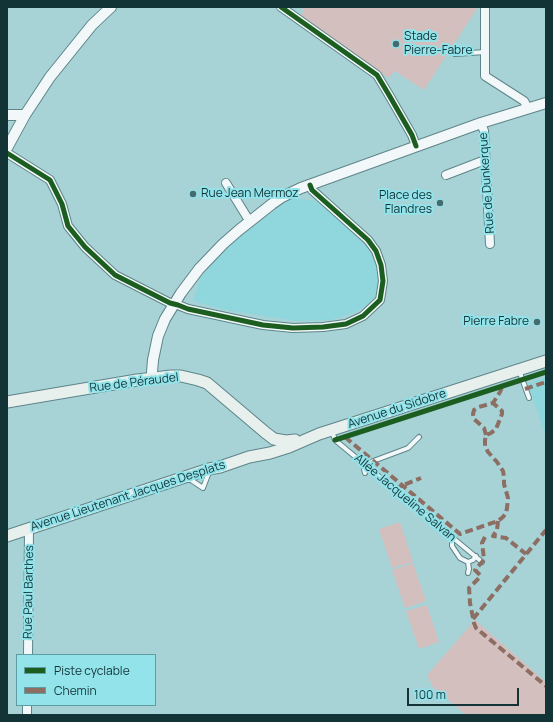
<!DOCTYPE html>
<html>
<head>
<meta charset="utf-8">
<style>
  body { margin:0 }
  #map { position:relative; width:553px; height:722px; overflow:hidden; background:#a7d2d6; font-family:Manrope,sans-serif }
  canvas { display:block }
  .frame { position:absolute; inset:0; border:8px solid #123437; pointer-events:none }
  .legend { position:absolute; left:16px; top:654px; width:140px; height:52px; box-sizing:border-box; background:#93e3ea; border:1px solid #5f9da2; margin:0; padding:5px 7px; list-style:none; font-size:12px; color:#123437 }
  .legend li { display:flex; align-items:center; gap:8px; height:20px }
  .legend b { width:20px; border:1px solid #5f9da2 }
  .scale { position:absolute; left:407px; top:688px; width:112px; height:18px; box-sizing:border-box; border:2px solid #123437; border-top:0; padding-left:5px; font-size:12px; line-height:14px; white-space:nowrap; color:#123437; -webkit-text-stroke:3px #93e3ea; paint-order:stroke }
</style>
</head>
<body>
<div id="map">
<canvas width="553" height="722"></canvas>
<div class="frame"></div>
<ul class="legend">
<li><b style="height:5px;background:#1b5e20"></b>Piste cyclable</li>
<li><b style="height:5px;background:#8d6e63"></b>Chemin</li>
</ul>
<div class="scale">100 m</div>
</div>
<script>
const g = document.querySelector('canvas').getContext('2d');
g.lineJoin = 'round';
function fill(path, color) {
  g.fillStyle = color;
  g.fill(path, 'evenodd');
}
function poly(rows) {
  const path = new Path2D();
  for (const r of rows) {
    path.moveTo(r[0], r[1]);
    for (let i = 2; i < r.length; i += 2) path.lineTo(r[i], r[i + 1]);
  }
  return path;
}
function strokePath(path, color, width, dash) {
  g.strokeStyle = color;
  g.lineWidth = width;
  g.lineCap = dash ? 'butt' : 'round';
  g.setLineDash(dash || []);
  g.stroke(path);
}
function drawText(font, color, halo, rows, align = 'center') {
  g.font = font + ' Manrope,sans-serif';
  g.lineWidth = 4;
  g.setLineDash([]);
  g.textBaseline = 'middle';
  g.strokeStyle = halo;
  g.fillStyle = color;
  for (const [text, x, y, turn = 0] of rows) {
    g.save();
    g.translate(x, y);
    g.rotate((+turn || 0) * Math.PI / 180);
    g.textAlign = isNaN(turn) ? turn : align;
    if (halo) g.strokeText(text, 0, 0);
    g.fillText(text, 0, 0);
    g.restore();
  }
}
const built = poly([
  [291,198,316,201,371,249,379,275,377,291,371,303,356,312,331,320,296,321,226,310,193,301,200,278,229,245],
  [546,377,546,437,528,383]
]);
const green = poly([
  [299,7,478,7,424,90,395,71,389,78,300,17,304,10],
  [400,522,413,562,392,568,379,529],
  [413,563,426,601,405,608,392,570],
  [427,605,439,642,419,649,406,611],
  [475,620,546,682,546,715,466,715,433,687,427,675]
]);
const service = poly([
  [455,54,485,52],
  [519,370,529,398],
  [332,431,335,440,482,562],
  [365,473,364,469,368,463,408,448,419,437],
  [188,480,191,480,203,488,209,472],
  [452,537,452,546,460,558,468,562,473,560,476,556],
  [468,573,469,569,468,562]
]);
const minor = poly([
  [281,7,377,75,389,95,412,135,416,146],
  [485,7,485,76,524,101,528,108],
  [481,123,484,131,490,244],
  [7,153,50,180,62,204,68,226,85,247,115,275,170,303,178,305,188,309,263,325,293,328,323,327,346,324,363,316,380,300,383,281,381,265,376,251,368,240,312,190,310,185],
  [446,175,485,160],
  [226,183,250,222],
  [28,655,29,529],
  [27,715,27,705]
]);
const tertiary = poly([
  [7,115,25,115],
  [7,148,25,115,50,77,92,25,111,7],
  [153,378,152,372,153,360,158,336,165,319,181,293,199,269,223,244,239,230,272,204,282,197,301,188,481,123,546,103]
]);
const secondary = poly([
  [7,402,137,380,171,376,181,376,198,380,207,383,266,433,274,439,286,441,295,440],
  [7,536,209,469,220,467,249,457,270,453,289,447,319,434,546,361]
]);
const quiet = poly([
  [525,389,546,382],
  [486,435,484,428,474,419,473,414,474,410,479,407,493,403,500,392,502,387],
  [345,437,460,534,498,521,503,517,506,513,507,508,508,498,504,484,504,477,503,471,497,462,488,452,485,446,485,440,486,435,491,433,496,429,502,414,502,411,493,403],
  [394,489,421,478],
  [498,521,497,530,493,536,506,538,526,554],
  [485,537,482,543,484,559,482,562,475,570,480,575,480,577,469,588,470,603,474,623,476,628,546,686],
  [473,619,546,530]
]);
const cycleway = poly([
  [281,7,377,75,389,95,412,135,416,146],
  [7,153,50,180,62,204,68,226,85,247,115,275,170,303,178,305,188,309,263,325,293,328,323,327,346,324,363,316,380,300,383,281,381,265,376,251,368,240,312,190,310,185],
  [335,440,546,372]
]);
const markers = [
  [396,44,4,"#466b6f"],
  [193,194,4,"#466b6f"],
  [440,203,4,"#466b6f"],
  [537,322,4,"#466b6f"]
];
const poiNames = [
  ["Stade",404,37],
  ["Pierre-Fabre",404,51],
  ["Rue Jean Mermoz",201,194],
  ["Place des",432,196,"right"],
  ["Flandres",432,210,"right"],
  ["Pierre Fabre",529,322,"right"]
];
const streetNames = [
  ["Rue de Dunkerque",487,183,-94],
  ["Rue de Péraudel",134,383,-7],
  ["Avenue du Sidobre",397,409,-18],
  ["Avenue Lieutenant Jacques Desplats",128,496,-18],
  ["Allée Jacqueline Salvan",405,498,40],
  ["Rue Paul Barthes",29,592,-89]
];
fill(built, '#90d6dd');
fill(green, '#d4bfbf');
strokePath(service, '#5e8588', 6);
strokePath(minor, '#5e8588', 10);
strokePath(tertiary, '#5e8588', 12);
strokePath(secondary, '#5e8588', 13);
strokePath(service, '#f2f8f9', 4);
strokePath(minor, '#f2f8f9', 8);
strokePath(tertiary, '#f2f8f9', 10);
strokePath(secondary, '#e8f0ee', 11);
strokePath(quiet, '#8d6e63', 4, [8, 4]);
strokePath(cycleway, '#1b5e20', 5);
for (const [x, y, r, color] of markers) {
  const dot = new Path2D();
  dot.arc(x, y, r, 0, 2 * Math.PI);
  g.fillStyle = color;
  g.fill(dot);
  strokePath(dot, '#93e3ea', 1.5);
}
drawText('12px', '#123437', '#93e3ea', poiNames, 'left');
drawText('12px', '#123437', '#93e3ea', streetNames);
</script>
</body>
</html>
